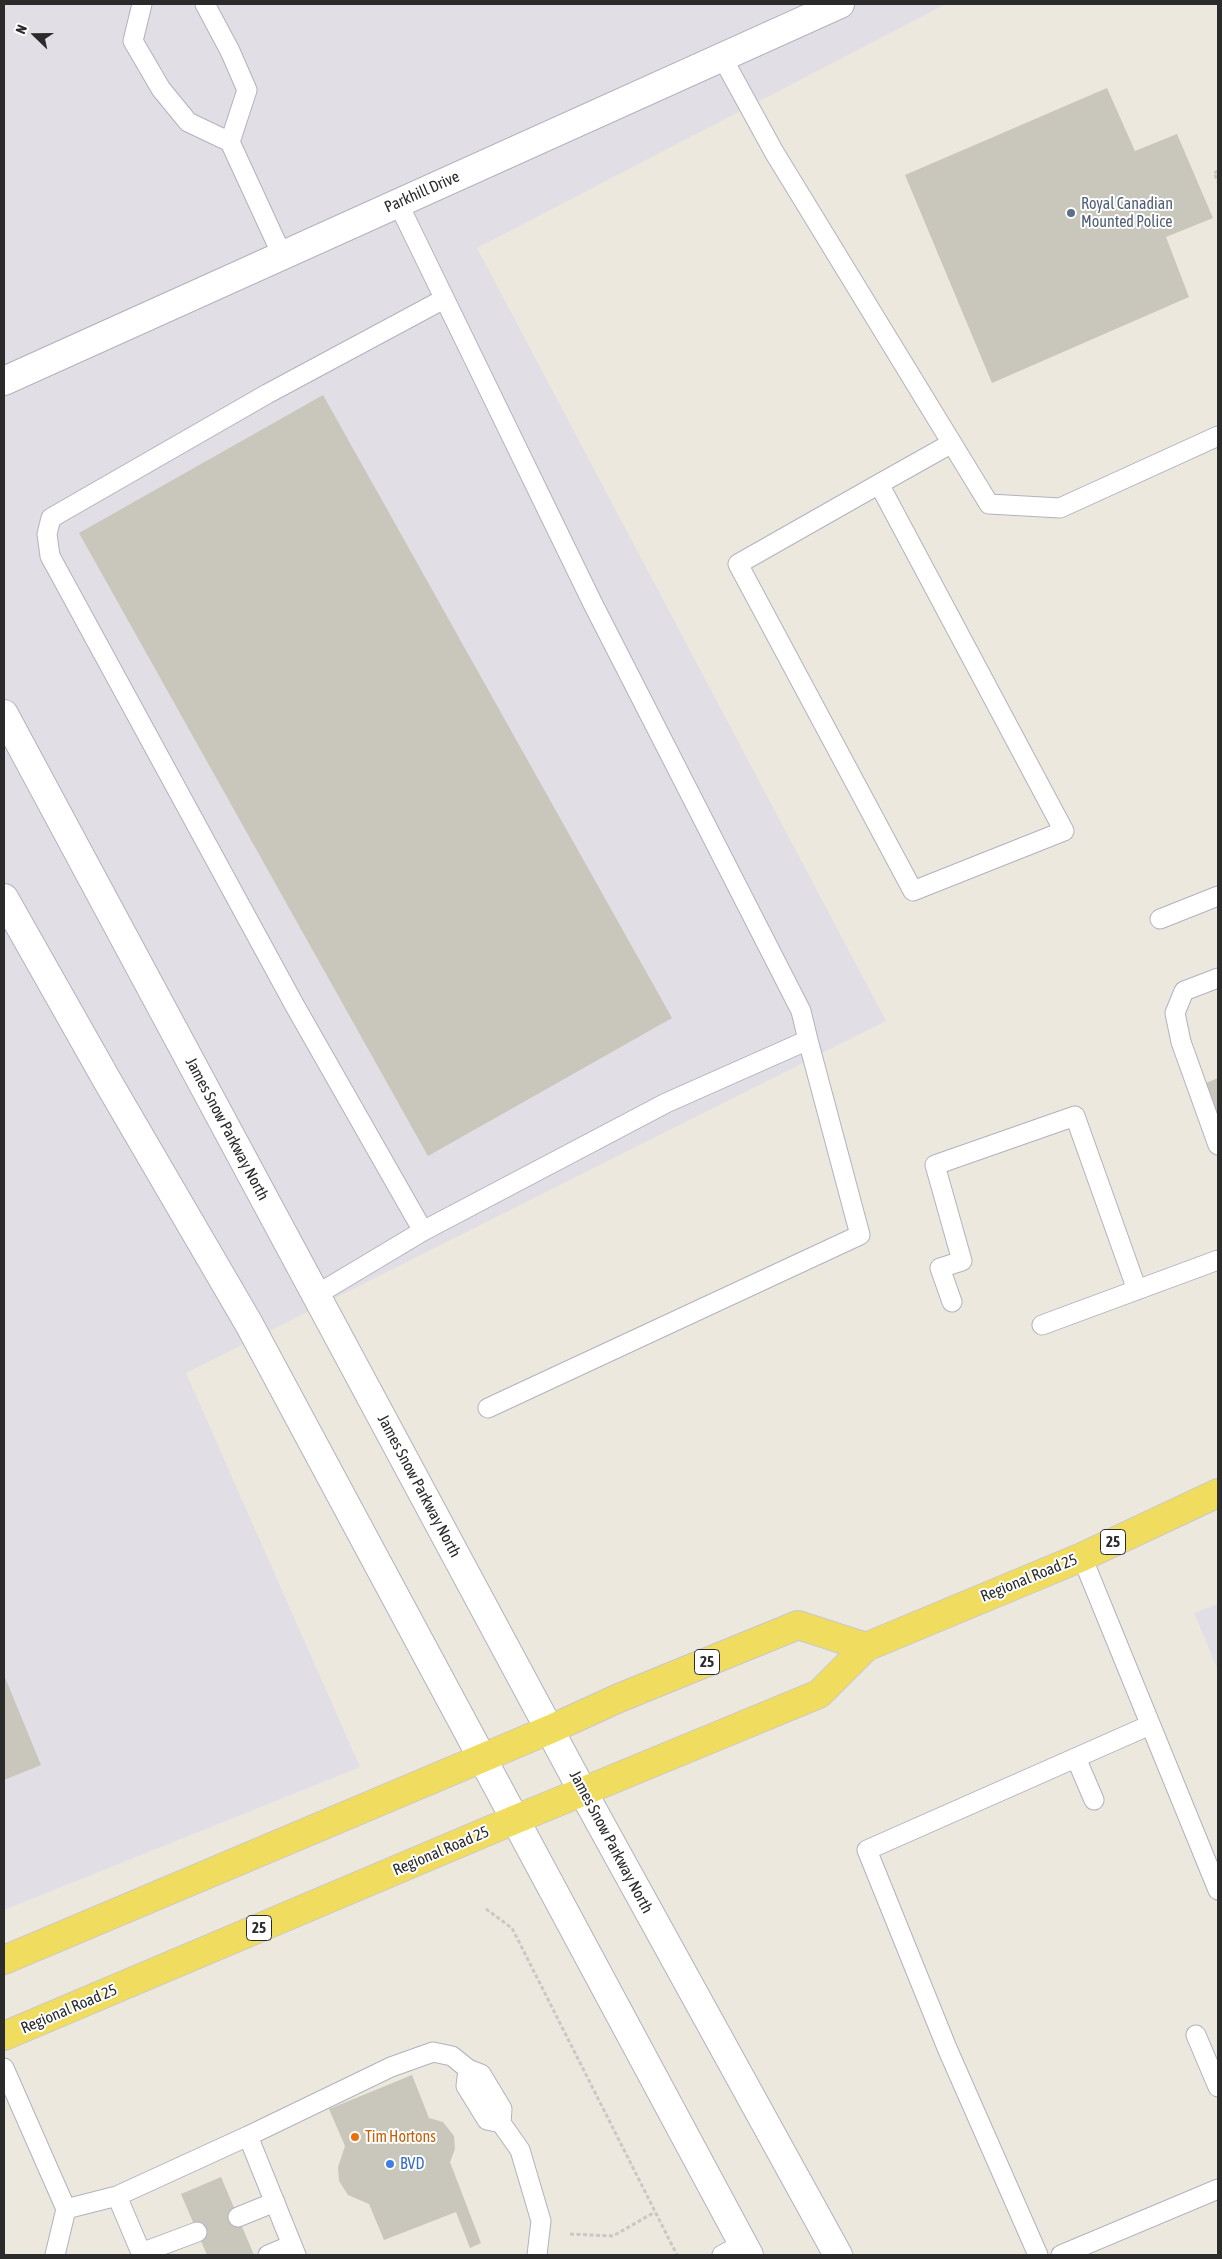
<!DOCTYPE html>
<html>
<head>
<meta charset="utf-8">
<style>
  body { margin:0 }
  #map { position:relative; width:1222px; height:2259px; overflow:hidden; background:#ede8dd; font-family:"Asap Condensed",sans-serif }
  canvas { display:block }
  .frame { position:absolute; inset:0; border:5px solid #2b2b2b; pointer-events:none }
  .north { position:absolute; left:10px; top:10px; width:50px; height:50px; -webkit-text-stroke:4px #fff; paint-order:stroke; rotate:292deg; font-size:14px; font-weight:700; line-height:20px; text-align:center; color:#2b2b2b }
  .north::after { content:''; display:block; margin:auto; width:18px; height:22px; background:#2b2b2b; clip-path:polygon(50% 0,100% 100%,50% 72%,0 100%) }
</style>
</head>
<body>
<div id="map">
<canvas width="1222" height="2259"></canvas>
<div class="frame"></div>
<div class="north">N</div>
</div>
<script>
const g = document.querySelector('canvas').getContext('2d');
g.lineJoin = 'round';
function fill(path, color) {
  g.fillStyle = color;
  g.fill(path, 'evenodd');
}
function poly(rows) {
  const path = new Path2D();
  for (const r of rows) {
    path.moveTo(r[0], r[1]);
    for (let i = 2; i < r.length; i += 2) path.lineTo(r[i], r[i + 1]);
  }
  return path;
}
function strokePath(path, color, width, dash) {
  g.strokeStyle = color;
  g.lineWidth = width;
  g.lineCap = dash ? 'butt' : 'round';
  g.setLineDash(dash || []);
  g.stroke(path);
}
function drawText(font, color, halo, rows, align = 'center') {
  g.font = font + ' "Asap Condensed",sans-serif';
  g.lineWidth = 4;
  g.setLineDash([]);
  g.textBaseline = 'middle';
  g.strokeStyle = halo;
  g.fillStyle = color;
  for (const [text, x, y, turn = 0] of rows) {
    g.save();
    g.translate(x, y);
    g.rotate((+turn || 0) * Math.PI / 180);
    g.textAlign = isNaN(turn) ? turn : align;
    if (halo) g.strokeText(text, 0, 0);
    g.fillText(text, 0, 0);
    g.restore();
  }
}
const industrial = poly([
  [4,4,946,4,477,248,886,1021,186,1373,360,1767,4,1910],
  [1218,1604,1218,1670,1194,1613]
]);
const building = poly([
  [1107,88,1135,151,1177,134,1213,218,1166,237,1189,297,992,383,905,175],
  [323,395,672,1018,428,1156,79,533],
  [1218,1078,1218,1115,1206,1083],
  [4,1675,41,1765,4,1780],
  [412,2075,429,2118,443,2122,454,2136,455,2149,450,2162,481,2243,470,2248,456,2212,384,2240,369,2204,348,2195,339,2181,338,2167,345,2146,329,2109],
  [221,2177,238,2217,254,2255,207,2255,181,2194]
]);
const path = poly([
  [1218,171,1214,173,1218,182],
  [486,1909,512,1928,677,2255],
  [570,2234,613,2236,655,2212]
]);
const service = poly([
  [142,4,133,41,161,89,188,122,230,142,282,255],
  [205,4,230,51,247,90,230,142],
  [722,57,774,152,989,504,1060,508,1218,436],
  [879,484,1064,831,913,891,738,564,879,484,952,443],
  [1160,919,1218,896],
  [1218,978,1184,991,1175,1013,1181,1042,1218,1145],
  [423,1231,295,1006,50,556,47,534,51,518,267,394,444,299],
  [316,1295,423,1231,666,1103,808,1040,801,1011,593,604,398,203],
  [952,1302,940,1268,962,1261,935,1165,1075,1116,1137,1290],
  [1042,1325,1218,1260],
  [488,1408,860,1235,808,1040],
  [1082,1557,1218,1890],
  [1076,1758,1094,1800],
  [1196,2035,1218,2087],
  [4,2068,66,2209,117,2196,142,2255],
  [468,2069,466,2086,487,2120,501,2123,520,2150,541,2221,537,2255],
  [248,2136,391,2067,433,2052,452,2056,468,2069,481,2074,502,2109,501,2123],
  [117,2196,248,2136,296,2255],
  [238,2217,275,2202],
  [141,2253,197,2232],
  [55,2255,66,2209],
  [268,2255,292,2245],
  [722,2255,743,2244],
  [1038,2255,947,2048,867,1850,1150,1725],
  [1061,2255,1218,2189]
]);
const tertiary = poly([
  [4,381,840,4]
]);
const secondary = poly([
  [4,714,583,1792,838,2255],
  [4,898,108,1082,249,1324,749,2255]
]);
const primary = poly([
  [4,1960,551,1729,619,1698,798,1625,866,1647],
  [4,2036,514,1820,819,1694,866,1647,1082,1557,1218,1493]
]);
const markers = [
  [1071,213,5,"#5c6f8a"],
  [355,2137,5,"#e8710a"],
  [390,2164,5,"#3f7fe0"]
];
const shields = [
  [1113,1542,25],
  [707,1662,25],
  [259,1928,25]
];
const shieldNames = [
  ["25",1113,1542],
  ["25",707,1662],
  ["25",259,1928]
];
const streetNames = [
  ["Parkhill Drive",422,192,-24],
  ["James Snow Parkway North",227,1129,62],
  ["James Snow Parkway North",419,1486,62],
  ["Regional Road 25",1029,1578,-22],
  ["James Snow Parkway North",611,1842,62],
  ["Regional Road 25",441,1851,-23],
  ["Regional Road 25",69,2009,-23]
];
const serviceNames = [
  ["Royal Canadian",1081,204],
  ["Mounted Police",1081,222]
];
const foodNames = [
  ["Tim Hortons",365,2137]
];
const shopNames = [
  ["BVD",400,2164]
];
fill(industrial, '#e1dee6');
fill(building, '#c9c6bc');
strokePath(service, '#b1b2bf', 21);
strokePath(tertiary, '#b1b2bf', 30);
strokePath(secondary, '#b1b2bf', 30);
strokePath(primary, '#c8c8c8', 30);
strokePath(path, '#c8c8c8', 3, [4, 2.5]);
strokePath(service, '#fff', 19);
strokePath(tertiary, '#fff', 28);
strokePath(secondary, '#fff', 28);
strokePath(primary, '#f0dd5f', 28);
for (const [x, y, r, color] of markers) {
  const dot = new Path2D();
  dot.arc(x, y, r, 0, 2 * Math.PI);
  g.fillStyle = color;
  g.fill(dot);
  strokePath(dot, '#fff', 2);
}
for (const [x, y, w] of shields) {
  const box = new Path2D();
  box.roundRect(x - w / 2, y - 12.5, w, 25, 4);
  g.fillStyle = '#fff';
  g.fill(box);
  strokePath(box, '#2b2b2b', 1);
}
drawText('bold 15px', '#2b2b2b', null, shieldNames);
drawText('16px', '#2b2b2b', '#fff', streetNames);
drawText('16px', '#4e5e75', '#fff', serviceNames, 'left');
drawText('16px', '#c56008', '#fff', foodNames, 'left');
drawText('16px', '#366cbe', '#fff', shopNames, 'left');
</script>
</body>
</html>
